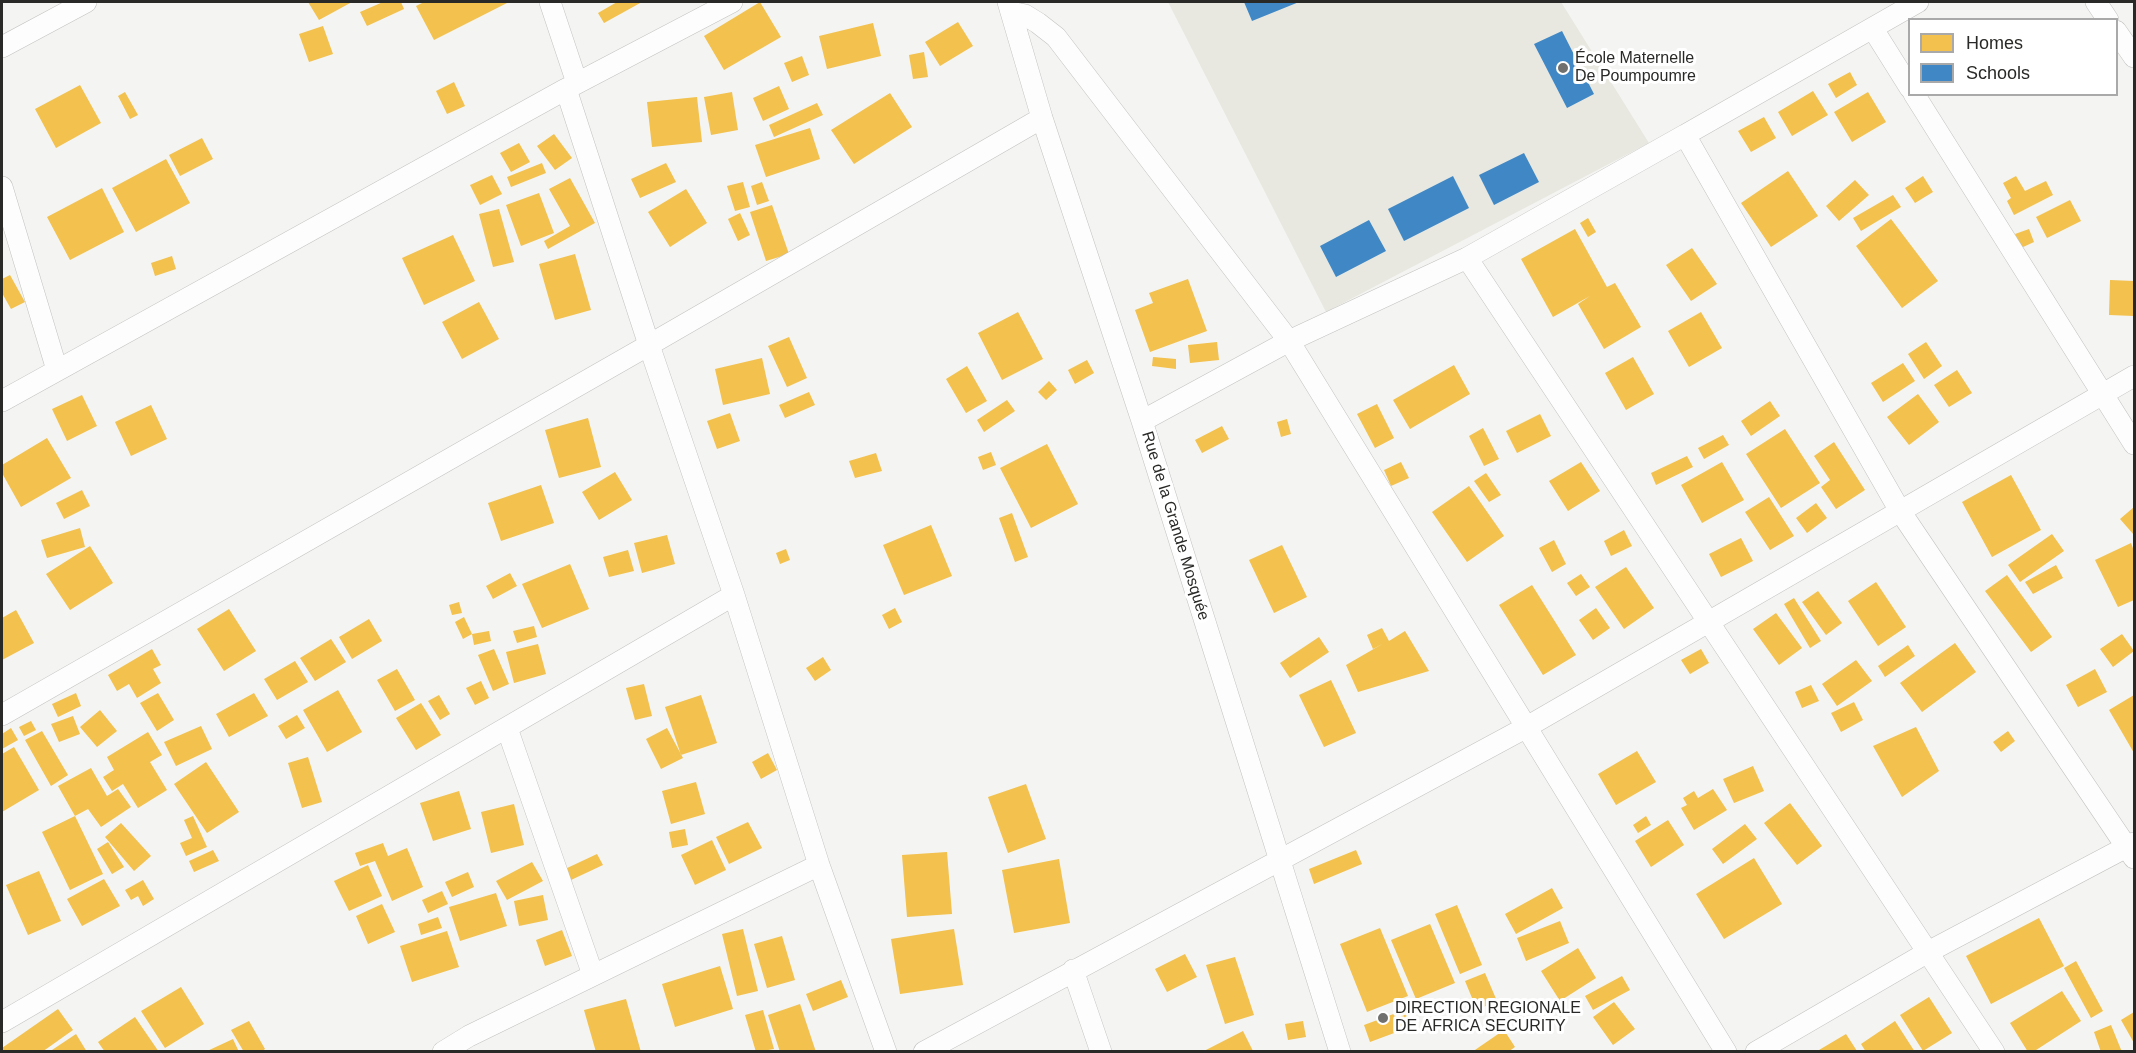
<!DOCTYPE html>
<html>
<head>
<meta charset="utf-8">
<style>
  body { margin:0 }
  #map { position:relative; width:2136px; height:1053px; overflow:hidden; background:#f4f4f2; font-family:Arial,sans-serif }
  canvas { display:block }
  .frame { position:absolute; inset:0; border:3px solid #292927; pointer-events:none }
  .legend { position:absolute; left:1908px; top:18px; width:210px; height:78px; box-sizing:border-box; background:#fff; border:2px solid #a9a9a9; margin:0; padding:8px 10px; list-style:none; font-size:18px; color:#292927 }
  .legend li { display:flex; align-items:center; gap:12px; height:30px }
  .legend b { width:30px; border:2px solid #a9a9a9 }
</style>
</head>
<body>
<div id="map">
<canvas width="2136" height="1053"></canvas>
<div class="frame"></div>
<ul class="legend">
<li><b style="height:16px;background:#f2c14e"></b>Homes</li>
<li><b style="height:16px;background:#3f88c5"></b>Schools</li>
</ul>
</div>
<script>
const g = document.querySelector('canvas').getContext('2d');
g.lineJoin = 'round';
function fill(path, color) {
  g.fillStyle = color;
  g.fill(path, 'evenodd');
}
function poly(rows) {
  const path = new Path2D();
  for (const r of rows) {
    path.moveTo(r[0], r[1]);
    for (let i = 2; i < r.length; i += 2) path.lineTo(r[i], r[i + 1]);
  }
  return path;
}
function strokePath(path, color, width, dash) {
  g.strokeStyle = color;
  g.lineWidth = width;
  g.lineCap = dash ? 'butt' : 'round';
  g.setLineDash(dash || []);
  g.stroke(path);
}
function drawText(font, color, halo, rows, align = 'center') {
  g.font = font + ' Arial,sans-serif';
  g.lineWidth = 6;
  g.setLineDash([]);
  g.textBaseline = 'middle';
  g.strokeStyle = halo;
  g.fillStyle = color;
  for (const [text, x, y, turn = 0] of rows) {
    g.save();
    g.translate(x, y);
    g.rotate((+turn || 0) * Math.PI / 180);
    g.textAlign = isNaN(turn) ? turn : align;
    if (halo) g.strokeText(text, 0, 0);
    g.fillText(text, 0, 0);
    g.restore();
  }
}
const built = poly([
  [1168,2,1561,2,1649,143,1326,312]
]);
const homes = poly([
  [308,2,352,2,319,20],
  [383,2,401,2,404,9,367,26,360,12],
  [424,2,509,2,434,40,416,6],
  [617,2,642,2,604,23,598,13],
  [760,2,781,37,724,70,704,36],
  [958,22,973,46,940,66,925,42],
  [873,23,881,56,827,69,819,36],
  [323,26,333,54,309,62,299,34],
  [924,52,928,77,913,79,909,55],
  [802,56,809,75,792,82,784,63],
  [1850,72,1857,85,1836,98,1828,84],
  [454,82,465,106,447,114,436,91],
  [80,85,101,123,56,148,35,109],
  [779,86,789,109,763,121,753,98],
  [1813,91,1828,115,1792,136,1778,112],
  [125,92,138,115,130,119,118,96],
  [732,92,738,130,711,135,704,97],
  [1868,92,1886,122,1852,142,1834,112],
  [890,93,912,127,854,164,831,130],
  [697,97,702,142,652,147,647,102],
  [817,103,823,115,774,137,769,125],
  [1764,117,1776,138,1751,152,1738,131],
  [810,128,820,159,766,177,755,145],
  [554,134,572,158,555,170,537,146],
  [202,138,213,159,180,176,169,155],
  [519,143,530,162,511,172,500,153],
  [166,159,190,203,136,232,112,188],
  [542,163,546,173,511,187,507,177],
  [666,163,676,182,640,198,631,179],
  [1788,171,1818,216,1771,247,1741,203],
  [492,175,502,194,480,205,470,185],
  [1923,176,1933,192,1915,203,1905,188],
  [2016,176,2025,191,2046,181,2053,195,2014,215,2007,201,2011,198,2003,183],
  [570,178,595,223,548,249,544,241,570,226,549,189],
  [1855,180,1869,195,1839,221,1826,206],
  [743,182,750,207,735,211,727,186],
  [762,182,769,201,757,205,751,186],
  [102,188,124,232,70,260,47,217],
  [686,189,707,223,670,247,648,212],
  [539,193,554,233,521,246,506,205],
  [1893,195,1901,207,1861,231,1853,218],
  [2070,200,2081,221,2047,238,2036,217],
  [772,205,789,254,766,261,750,212],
  [499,209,514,262,493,267,479,214],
  [740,213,750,235,738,241,728,219],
  [1588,218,1596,232,1588,237,1580,223],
  [1891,219,1938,281,1902,308,1856,246],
  [1575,229,1607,287,1615,283,1641,327,1604,349,1578,304,1590,296,1553,317,1521,259],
  [2029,229,2034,242,2021,248,2015,234],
  [453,235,475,281,424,305,402,258],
  [1692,248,1717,284,1691,301,1666,265],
  [575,254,591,310,555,320,539,264],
  [172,256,176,269,155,276,151,263],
  [10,275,25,302,11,309,2,293,2,279],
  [1188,279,1207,331,1150,352,1135,310,1153,303,1149,293],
  [2110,280,2134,281,2134,316,2109,315],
  [479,302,499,339,462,359,442,322],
  [1018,312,1043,359,1002,380,978,333],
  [1701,312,1722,348,1689,367,1668,331],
  [789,337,807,378,787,387,768,346],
  [1217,342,1219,360,1190,363,1188,345],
  [1926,342,1942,366,1924,379,1908,354],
  [1153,357,1176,359,1176,369,1152,366],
  [1633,357,1654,394,1626,410,1605,373],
  [762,358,770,394,723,405,715,369],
  [1087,360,1094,373,1075,384,1068,370],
  [1903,363,1915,381,1883,402,1871,383],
  [1454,365,1470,394,1410,429,1393,400],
  [967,366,987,401,966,413,946,379],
  [1957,370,1972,393,1949,407,1934,385],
  [1049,381,1057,390,1046,400,1038,392],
  [809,392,815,405,785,418,779,405],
  [1918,394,1939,422,1909,445,1887,417],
  [82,395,97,426,67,441,52,409],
  [1007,400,1015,411,984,432,977,420],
  [1770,401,1780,416,1751,436,1741,421],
  [1377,404,1394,438,1375,448,1357,414],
  [151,405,167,439,131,456,115,422],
  [730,413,740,441,717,449,707,421],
  [1540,414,1551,436,1517,453,1506,431],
  [588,418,601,467,559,478,545,430],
  [1287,419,1291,434,1281,437,1277,422],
  [1222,426,1229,439,1202,453,1195,440],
  [1483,428,1499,459,1484,466,1469,436],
  [1785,429,1820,483,1781,508,1746,454],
  [1723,435,1729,445,1704,459,1698,448],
  [47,438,71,478,21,507,2,473,2,465],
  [1834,442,1865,490,1836,509,1821,487,1830,480,1814,456],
  [1047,444,1078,504,1031,528,1000,468],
  [991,452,996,465,983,470,978,457],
  [876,453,882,471,855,478,849,461],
  [1687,456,1693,467,1656,485,1651,473],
  [1401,462,1409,478,1391,486,1384,470],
  [1581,462,1600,491,1568,511,1549,481],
  [1722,462,1744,500,1702,523,1681,485],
  [615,472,632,500,599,520,582,492],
  [1486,473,1501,495,1489,502,1474,481],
  [2011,475,2041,530,1992,557,1962,502],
  [541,485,554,523,501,541,488,503],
  [1469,486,1504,536,1467,562,1432,512],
  [82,490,90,506,64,519,56,503],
  [1769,497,1794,536,1770,550,1745,512],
  [1816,503,1827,518,1807,533,1796,518],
  [2134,507,2134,535,2120,519],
  [1012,513,1028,557,1015,562,999,518],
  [931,525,952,576,904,595,883,545],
  [80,528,85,547,47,558,41,540],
  [1624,530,1632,546,1611,556,1604,541],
  [2052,534,2064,551,2020,582,2008,565],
  [667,535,675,564,642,573,634,543],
  [1741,538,1753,561,1721,577,1709,554],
  [1554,540,1566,564,1552,572,1539,548],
  [2131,543,2134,551,2134,600,2118,607,2095,560],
  [1282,545,1307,597,1274,613,1249,560],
  [90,546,113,583,70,610,46,574],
  [786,549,790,560,780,564,776,553],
  [628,550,634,571,609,577,603,557],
  [570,564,589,609,542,628,522,584],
  [2056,565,2063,578,2033,594,2025,582],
  [1626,567,1654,608,1624,629,1595,587],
  [510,573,517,586,493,599,486,586],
  [1581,574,1590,587,1576,596,1567,583],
  [2007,575,2052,637,2031,652,1985,591],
  [1876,582,1906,627,1878,646,1848,601],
  [1532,585,1576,655,1543,675,1499,605],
  [1818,591,1842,623,1826,635,1802,602],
  [1794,598,1821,641,1810,648,1784,604],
  [459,602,462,613,452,615,449,605],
  [895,608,902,622,889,629,882,615],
  [1596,608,1610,628,1593,640,1579,620],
  [229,609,256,651,224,671,197,629],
  [16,610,34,643,2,660,2,618],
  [1776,613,1802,648,1779,665,1753,629],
  [464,617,472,634,489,631,491,641,474,645,472,634,463,639,455,622],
  [369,619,382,641,352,659,339,637],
  [534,626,537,637,517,643,513,631],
  [1382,628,1389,641,1405,631,1429,671,1358,692,1346,665,1384,643,1373,649,1367,635],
  [2122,634,2134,651,2113,667,2100,649],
  [1319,637,1329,652,1290,678,1280,663],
  [331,639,346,662,315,681,300,658],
  [1955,643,1976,672,1922,712,1900,683],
  [538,644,546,674,514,683,506,652],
  [1908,645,1915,656,1885,677,1878,666],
  [152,649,161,665,153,669,161,683,137,698,129,684,117,691,108,675],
  [494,649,509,684,493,691,478,655],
  [1701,649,1709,663,1690,674,1681,660],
  [823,657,831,670,815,681,806,668],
  [1856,660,1872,681,1837,706,1822,684],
  [295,661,308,682,277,700,264,679],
  [397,669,415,700,395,711,377,680],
  [2095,669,2107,692,2078,707,2066,685],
  [1331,680,1356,733,1324,747,1299,695],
  [481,681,489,698,475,705,466,688],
  [644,684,652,716,635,720,626,688],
  [1811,685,1819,701,1802,708,1795,692],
  [338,690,362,732,327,752,303,710],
  [76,693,81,706,58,717,52,704],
  [158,693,174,720,157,731,140,703],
  [254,693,268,716,229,737,216,714],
  [439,695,450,714,440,720,428,701],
  [701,695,717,743,681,755,665,707],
  [2134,695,2134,753,2109,710],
  [1854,702,1863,720,1841,732,1831,713],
  [421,703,441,735,416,750,396,718],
  [100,710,117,731,97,747,80,727],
  [297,715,305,728,286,739,278,726],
  [73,716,80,734,59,742,51,724],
  [31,721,36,730,24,736,19,727],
  [201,726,212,749,176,766,164,742],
  [1916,727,1939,771,1902,797,1873,746],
  [11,728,18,740,2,749,2,734],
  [667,728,683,758,661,769,646,739],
  [42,731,68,775,51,786,25,740],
  [2008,731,2015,741,2001,752,1993,742],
  [148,732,162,755,150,762,167,790,138,808,123,784,112,791,103,777,114,770,107,757],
  [14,747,39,790,2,812,2,754],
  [1637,751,1656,782,1616,805,1598,774],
  [768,753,777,770,761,779,752,762],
  [308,757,322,802,302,808,288,763],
  [206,762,239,812,207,833,174,784],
  [1753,766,1764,791,1734,803,1723,779],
  [91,768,107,796,118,789,131,807,101,827,88,809,75,816,58,786],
  [696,782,705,814,671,824,662,791],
  [1026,784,1046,839,1008,853,988,797],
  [1713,789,1727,810,1694,830,1681,808,1687,805,1683,798,1694,791,1698,798],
  [459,791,471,829,433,841,420,803],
  [1790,803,1822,846,1797,865,1764,823],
  [514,804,524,845,491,853,481,812],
  [75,816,103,874,70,890,42,832],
  [193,816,207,847,186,856,180,843,192,838,184,820],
  [1646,816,1651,825,1638,833,1633,825],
  [1668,820,1684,845,1651,867,1635,841],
  [748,822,762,848,729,864,716,837],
  [121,823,151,856,134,871,105,837],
  [1745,824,1757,839,1723,864,1712,849],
  [685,829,688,845,672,848,669,832],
  [712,840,726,870,695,885,681,855],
  [108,842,124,867,112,874,97,849],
  [383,843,388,856,407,848,423,887,392,901,375,861,360,866,355,853],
  [213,850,219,861,194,872,189,861],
  [1356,850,1362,864,1314,884,1309,869],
  [947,852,952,914,907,917,902,855],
  [597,854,603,865,571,880,565,869],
  [1754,858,1782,904,1724,939,1696,894],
  [1059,859,1070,923,1014,933,1002,870],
  [532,862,543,881,507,900,496,881],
  [368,865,382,896,349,911,334,881],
  [39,871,61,921,28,935,6,885],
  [468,872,474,887,452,897,445,882],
  [104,879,120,906,82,926,67,899],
  [143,880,154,899,143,906,138,896,131,900,125,890],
  [1552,888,1563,908,1516,934,1505,914],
  [442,891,448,904,428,913,422,900],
  [496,893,507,926,460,941,449,907],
  [543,895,548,920,519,926,514,901],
  [382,904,395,932,368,944,356,916],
  [1457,905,1482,965,1460,974,1435,914],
  [438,917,442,928,421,935,418,924],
  [2039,918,2064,966,1991,1004,1966,956],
  [1560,921,1569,943,1526,961,1517,938],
  [1430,924,1455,983,1416,999,1391,940],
  [1380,928,1408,996,1367,1012,1340,944],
  [743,929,758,991,737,996,722,934],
  [954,929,963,985,900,994,891,939],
  [562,930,572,956,545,966,536,940],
  [447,931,459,967,412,982,400,946],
  [782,936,795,980,767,988,754,944],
  [1578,948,1596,978,1560,1001,1541,971],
  [1185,954,1197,977,1167,992,1155,969],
  [1235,957,1254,1015,1225,1024,1206,965],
  [2076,961,2103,1011,2091,1018,2064,968],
  [720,966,733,1009,675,1027,662,984],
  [1485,973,1497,1001,1477,1010,1465,981],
  [1622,976,1630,990,1593,1010,1585,996],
  [841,980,848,997,813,1011,806,994],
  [181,987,204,1024,165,1048,141,1011],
  [2062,991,2081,1021,2033,1052,2028,1052,2010,1023],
  [1929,997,1952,1033,1923,1051,1900,1015],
  [626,999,641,1052,596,1052,584,1010],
  [1614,1002,1635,1029,1613,1045,1593,1017],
  [800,1004,816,1052,780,1052,768,1015],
  [58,1009,73,1030,42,1052,2,1052,2,1048],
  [1407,1009,1413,1026,1370,1042,1364,1025],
  [763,1010,774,1049,756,1052,745,1015],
  [2134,1012,2134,1043,2121,1020],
  [135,1017,159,1052,105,1052,98,1042],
  [249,1021,265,1049,261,1052,244,1052,231,1030],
  [1303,1021,1306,1037,1288,1040,1285,1024],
  [1895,1021,1915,1052,1866,1052,1861,1044],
  [2111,1025,2122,1052,2101,1052,2094,1032],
  [1504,1030,1515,1047,1508,1052,1472,1052],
  [1243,1031,1253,1051,1202,1052],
  [76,1034,87,1052,49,1052],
  [1846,1034,1857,1051,1820,1052,1819,1050],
  [233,1039,239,1052,205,1052]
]);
const schools = poly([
  [1244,2,1299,2,1252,21],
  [1562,31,1594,94,1567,108,1534,44],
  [1524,153,1539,182,1494,205,1479,175],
  [1453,176,1469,208,1404,241,1388,209],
  [1369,220,1386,251,1336,277,1320,246]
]);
const minor = poly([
  [550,2,577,83],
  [1008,2,1042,118,1142,421,1340,1052],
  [2096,2,2108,20],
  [1011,12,1025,15,1038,23,1056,37,1289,341,1726,1052],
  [1873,29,1910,88],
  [2116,31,2134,57],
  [2,47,86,2],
  [1914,94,2134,444],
  [1685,135,1918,2],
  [2,187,57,370],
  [1467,258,1994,1052],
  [2,401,566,89,732,2],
  [1142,421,1289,341,1467,258,1685,135,1900,511,2134,858],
  [2,715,649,345,566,89],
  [507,728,593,975],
  [1073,970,1101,1052],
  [2,1022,734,595],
  [443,1052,469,1036,819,865],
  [886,1052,819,865,734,595,649,345,1042,118],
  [924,1052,1525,728,2134,376],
  [1756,1052,1928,952,2134,843]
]);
const markers = [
  [1563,68,6,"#70706e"],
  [1383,1018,6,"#70706e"]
];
const poiNames = [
  ["École Maternelle",1575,59],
  ["De Poumpoumre",1575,77],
  ["DIRECTION REGIONALE",1395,1009],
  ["DE AFRICA SECURITY",1395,1027]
];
const streetNames = [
  ["Rue de la Grande Mosquée",1175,526,73]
];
fill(built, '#e8e8e1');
fill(homes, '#f2c14e');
fill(schools, '#3f88c5');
strokePath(minor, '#c2c2c0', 22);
strokePath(minor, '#fdfdfd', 21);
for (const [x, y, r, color] of markers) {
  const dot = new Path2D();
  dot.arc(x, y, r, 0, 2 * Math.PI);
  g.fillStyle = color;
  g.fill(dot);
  strokePath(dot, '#fff', 2);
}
drawText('16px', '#292927', '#fff', poiNames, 'left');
drawText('16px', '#292927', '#fff', streetNames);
</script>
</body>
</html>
